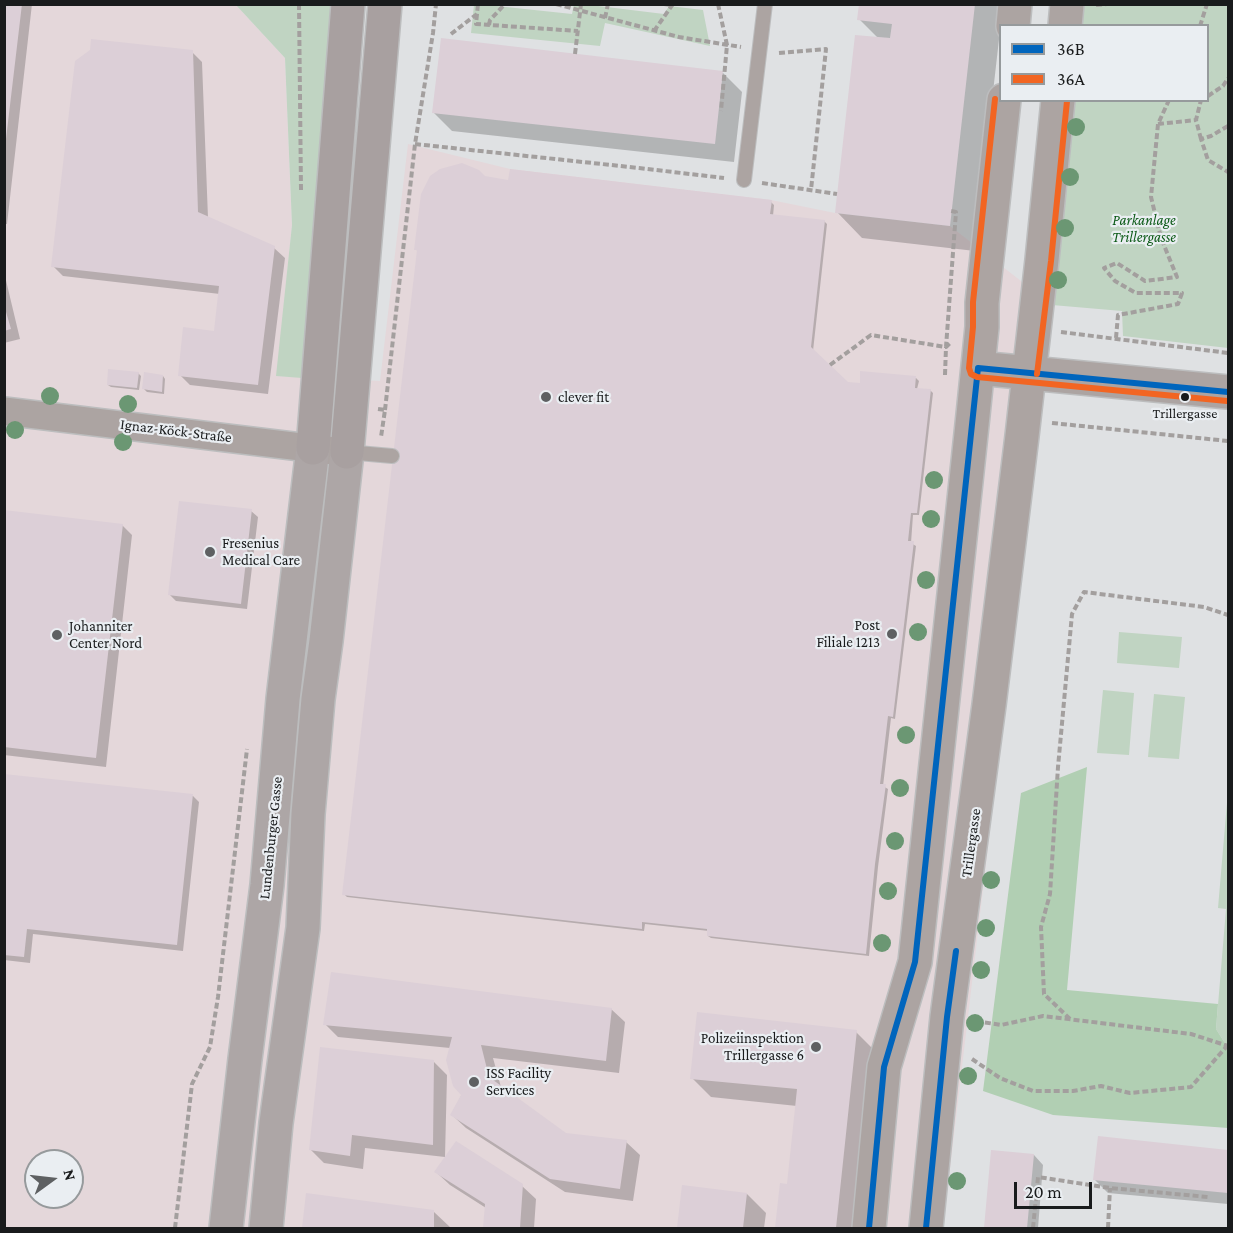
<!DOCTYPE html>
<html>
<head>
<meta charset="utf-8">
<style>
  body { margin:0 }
  #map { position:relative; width:1233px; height:1233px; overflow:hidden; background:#dfe1e3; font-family:"Crimson Pro",serif }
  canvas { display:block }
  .frame { position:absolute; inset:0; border:6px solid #191b1c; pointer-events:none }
  .legend { position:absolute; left:999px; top:24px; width:210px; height:78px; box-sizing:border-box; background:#eaeef2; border:2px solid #969a9c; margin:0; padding:8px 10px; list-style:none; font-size:18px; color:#191b1c }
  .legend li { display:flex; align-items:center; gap:12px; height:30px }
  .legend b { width:30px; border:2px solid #969a9c }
  .north { position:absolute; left:24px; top:1149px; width:60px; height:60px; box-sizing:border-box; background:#eaeef2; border:2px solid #969a9c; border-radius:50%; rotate:75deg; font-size:16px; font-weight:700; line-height:24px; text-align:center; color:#191b1c }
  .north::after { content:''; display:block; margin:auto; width:21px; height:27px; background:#5e6062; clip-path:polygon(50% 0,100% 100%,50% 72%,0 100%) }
  .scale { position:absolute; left:1014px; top:1182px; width:78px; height:27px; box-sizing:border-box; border:3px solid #191b1c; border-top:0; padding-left:8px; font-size:18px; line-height:21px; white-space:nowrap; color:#191b1c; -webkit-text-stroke:4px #eaeef2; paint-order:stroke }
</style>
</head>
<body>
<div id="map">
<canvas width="1233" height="1233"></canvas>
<div class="frame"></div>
<ul class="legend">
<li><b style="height:8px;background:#0065bd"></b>36B</li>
<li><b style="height:8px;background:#f26522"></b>36A</li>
</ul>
<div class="north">N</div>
<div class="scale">20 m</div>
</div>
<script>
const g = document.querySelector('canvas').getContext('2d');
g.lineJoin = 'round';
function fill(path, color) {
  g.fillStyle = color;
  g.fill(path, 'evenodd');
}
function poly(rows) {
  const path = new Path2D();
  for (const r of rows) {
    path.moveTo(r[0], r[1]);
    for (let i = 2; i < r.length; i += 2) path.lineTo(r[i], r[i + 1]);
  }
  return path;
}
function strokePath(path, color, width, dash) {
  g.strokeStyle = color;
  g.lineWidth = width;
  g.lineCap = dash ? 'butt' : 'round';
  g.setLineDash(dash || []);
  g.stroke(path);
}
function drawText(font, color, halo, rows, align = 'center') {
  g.font = font + ' "Crimson Pro",serif';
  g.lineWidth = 4.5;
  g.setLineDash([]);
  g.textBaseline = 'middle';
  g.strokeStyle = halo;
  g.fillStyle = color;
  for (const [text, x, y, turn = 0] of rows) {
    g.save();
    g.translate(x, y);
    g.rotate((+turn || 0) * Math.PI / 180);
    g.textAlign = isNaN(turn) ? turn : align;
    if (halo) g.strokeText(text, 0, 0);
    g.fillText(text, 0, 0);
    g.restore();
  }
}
const commercial = poly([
  [5,5,236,5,285,58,292,225,277,376,380,381,408,144,510,169,771,200,835,213,950,226,1052,305,943,1228,5,1228],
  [36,1161,72,1161,72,1197,36,1197]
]);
const green = poly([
  [236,5,333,5,302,378,276,376,292,225,285,58],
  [474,5,487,5,572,14,574,4,590,5,664,14,669,6,703,10,710,46,605,23,600,46,471,33],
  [1083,5,1228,5,1228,348,1123,336,1122,311,1052,305,1073,101,1208,100,1208,26,1081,25],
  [1119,632,1182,637,1179,668,1117,663],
  [1103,690,1134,693,1129,755,1097,753],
  [1154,694,1185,697,1179,759,1148,757],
  [1228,791,1228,1048,1216,1029,1226,909,1218,908]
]);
const forest = poly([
  [1087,767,1067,990,1218,1004,1216,1029,1228,1048,1228,1128,1053,1115,983,1091,1021,793]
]);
const shadow = poly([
  [4,4,32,4,7,224,4,224],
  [860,4,1003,4,975,251,862,238,837,212,878,38,859,19],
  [192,52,202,62,208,218,274,248,285,258,268,394,190,385,180,375,215,332,220,294,63,276,53,266],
  [723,73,742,92,734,162,452,131,433,112],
  [485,178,509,181,771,202,774,205,773,216,824,221,827,224,813,351,847,384,861,385,916,378,919,381,917,389,930,390,933,393,919,515,913,515,911,543,916,546,895,719,891,718,883,786,888,789,878,867,869,956,711,938,708,936,709,931,645,924,644,931,347,897,344,894,418,252,416,249],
  [4,272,20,339,4,343],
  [138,373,141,376,139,390,111,387,108,385],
  [163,376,165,379,164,394,147,392,144,389],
  [4,511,122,525,132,535,106,767,4,755],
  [251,511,258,517,247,609,176,601,170,595],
  [4,775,193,796,199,802,183,951,33,934,30,963,4,960],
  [611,1009,625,1022,619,1073,493,1058,501,1087,566,1135,626,1142,640,1155,633,1201,565,1192,466,1128,452,1115,462,1094,450,1048,338,1037,325,1024],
  [856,1032,875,1051,857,1228,777,1228,781,1185,789,1186,797,1106,711,1097,692,1078],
  [434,1062,447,1075,445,1157,365,1148,363,1169,324,1163,310,1149],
  [1099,1138,1228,1152,1228,1204,1108,1193,1095,1180],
  [993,1151,1034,1155,1043,1165,1038,1228,985,1228],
  [436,1172,522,1186,536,1199,534,1228,484,1228,486,1208,450,1185],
  [684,1187,747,1194,766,1213,764,1228,679,1228],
  [307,1194,434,1212,451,1228,303,1228]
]);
const building = poly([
  [4,4,22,4,6,139,4,139],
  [859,4,975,4,950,226,835,213,855,35,890,38,892,24,857,20],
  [441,38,723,71,715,144,432,113],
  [91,39,193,50,198,212,275,246,258,385,178,376,183,327,214,331,219,286,51,267,75,61,90,50],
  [462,163,479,170,485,176,508,180,510,169,772,200,770,214,825,220,811,347,848,382,860,383,860,371,916,376,915,388,931,389,917,513,911,513,908,541,914,541,893,717,888,716,880,784,886,784,875,864,866,954,707,936,707,929,642,922,642,929,342,895,417,250,414,250,421,194,430,176,440,169],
  [4,305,11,329,4,331],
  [108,369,139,372,137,388,107,385],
  [144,372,163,375,162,392,142,389],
  [179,501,252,509,241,604,168,595],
  [4,510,123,524,96,758,4,747],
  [4,774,193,794,177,945,27,929,24,957,4,955],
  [331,972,612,1008,606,1061,481,1045,489,1077,566,1133,627,1140,620,1189,550,1179,450,1115,461,1095,453,1086,446,1060,452,1037,323,1025],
  [697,1012,857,1030,836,1228,775,1228,780,1183,787,1184,797,1089,690,1079],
  [320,1047,434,1060,433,1145,352,1135,350,1156,309,1150],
  [1098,1136,1228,1150,1228,1193,1093,1180],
  [456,1141,523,1184,520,1228,483,1228,485,1204,434,1172],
  [991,1150,1034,1154,1027,1228,984,1228],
  [682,1185,747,1193,743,1228,677,1228],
  [306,1193,434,1210,434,1228,302,1228]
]);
const path = poly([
  [299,4,301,190],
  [556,4,679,37,741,47],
  [664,4,672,5],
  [718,4,727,45,721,111],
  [1096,5,1107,4],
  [477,14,476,24,578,31],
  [605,18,608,4],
  [489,25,490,20,505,4],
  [1200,26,1207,4],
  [654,31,673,4],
  [451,34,477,14,478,4],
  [779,53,826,49,811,190],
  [575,54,581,4],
  [1208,96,1223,86,1228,78],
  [1158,124,1196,120],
  [1228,126,1211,136,1201,139,1208,160,1228,172],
  [1201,139,1196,120,1201,100],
  [415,144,639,168,724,178],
  [762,183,837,194],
  [1061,332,1228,353],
  [1116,338,1118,315,1178,304,1182,293,1136,293,1115,281,1104,268,1117,263,1145,281,1177,277,1161,238,1151,197,1158,124,1169,100],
  [830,365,871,335,946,347,956,212,951,211],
  [945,375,946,347,950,343],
  [378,409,385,410,381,437],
  [385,410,415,144,433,33,436,4],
  [1052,423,1228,441],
  [1070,1019,1044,994,1041,927,1050,894,1058,767,1072,614,1084,592,1204,607,1228,615],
  [976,1021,1001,1025,1043,1016,1191,1034,1228,1046],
  [972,1059,1000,1078,1033,1091,1073,1091,1101,1086,1130,1093,1191,1087,1227,1046],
  [175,1228,192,1084,210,1047,218,997,247,749],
  [1033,1228,1038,1177,1110,1188,1208,1197],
  [1108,1228,1110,1188]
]);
const service = poly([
  [744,180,765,4],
  [347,452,392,456]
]);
const minor = poly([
  [4,411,334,451]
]);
const tertiary = poly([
  [1013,26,1015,4],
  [1065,26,1067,4],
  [978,368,1228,392],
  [869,1228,884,1067,915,962,973,415,982,327,982,303,1004,100],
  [926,1228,947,1017,989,705,1022,436,1042,260,1058,100]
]);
const primary = poly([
  [226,1228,245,1059,267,885,283,699,313,448],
  [266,1228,276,1123,303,928,308,814,318,699,326,641,347,452]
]);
const motorway = poly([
  [313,448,348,4],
  [347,452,385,4]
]);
const bus1 = poly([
  [869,1228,884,1067,915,962,978,368,1228,392],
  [926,1228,947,1017,956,951]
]);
const bus2 = poly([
  [995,99,973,302,973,327,969,368,971,374,977,377,1227,401],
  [1037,374,1051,261,1067,101]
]);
const trees = [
  [1076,127],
  [1070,177],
  [1065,228],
  [1058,280],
  [50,396],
  [128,404],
  [15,430],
  [123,442],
  [934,480],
  [931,519],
  [926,580],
  [918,632],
  [906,735],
  [900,788],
  [895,841],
  [991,880],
  [888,891],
  [986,928],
  [882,943],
  [981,970],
  [975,1023],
  [968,1076],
  [957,1181]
];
const markers = [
  [546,397,6,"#5e6062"],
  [1185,397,5,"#191b1c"],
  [210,552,6,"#5e6062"],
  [892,634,6,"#5e6062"],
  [57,635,6,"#5e6062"],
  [816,1047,6,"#5e6062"],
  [474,1082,6,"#5e6062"]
];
const busNames = [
  ["Trillergasse",1185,414]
];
const parkNames = [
  ["Parkanlage",1144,220],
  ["Trillergasse",1144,237]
];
const poiNames = [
  ["clever fit",558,397],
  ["Fresenius",222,543],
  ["Medical Care",222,560],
  ["Post",880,625,"right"],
  ["Filiale 1213",880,642,"right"],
  ["Johanniter",69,626],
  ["Center Nord",69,643],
  ["Polizeiinspektion",804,1038,"right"],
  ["Trillergasse 6",804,1055,"right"],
  ["ISS Facility",486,1073],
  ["Services",486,1090]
];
const streetNames = [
  ["Ignaz-Köck-Straße",176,431,7],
  ["Lundenburger Gasse",271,838,-84],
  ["Trillergasse",971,843,-82]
];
fill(commercial, '#e4d7da');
fill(green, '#c0d4c2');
fill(forest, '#b1cfb3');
fill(shadow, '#0003');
fill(building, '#dccfd7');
strokePath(service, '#bcbdbe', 16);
strokePath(minor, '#bcbdbe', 30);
strokePath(tertiary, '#bcbdbe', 36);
strokePath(primary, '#bcbdbe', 36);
strokePath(motorway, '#bcbdbe', 36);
strokePath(path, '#a39f9e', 4, [6, 3]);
strokePath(service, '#aca4a2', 14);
strokePath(minor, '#aca4a2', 27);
strokePath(tertiary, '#aca4a2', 33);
strokePath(primary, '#ada6a6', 33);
strokePath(motorway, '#a8a0a0', 33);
strokePath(bus1, '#0065bd', 6);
strokePath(bus2, '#f26522', 6);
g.fillStyle = '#6b9773';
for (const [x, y] of trees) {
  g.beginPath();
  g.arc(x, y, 9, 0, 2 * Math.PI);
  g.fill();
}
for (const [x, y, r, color] of markers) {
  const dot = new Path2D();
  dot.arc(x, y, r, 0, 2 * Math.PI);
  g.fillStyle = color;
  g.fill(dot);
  strokePath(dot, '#eaeef2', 2);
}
drawText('14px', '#191b1c', '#eaeef2', busNames);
drawText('italic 15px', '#0c5a17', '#eaeef2', parkNames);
drawText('15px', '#191b1c', '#eaeef2', poiNames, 'left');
drawText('15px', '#191b1c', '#eaeef2', streetNames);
</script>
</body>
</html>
